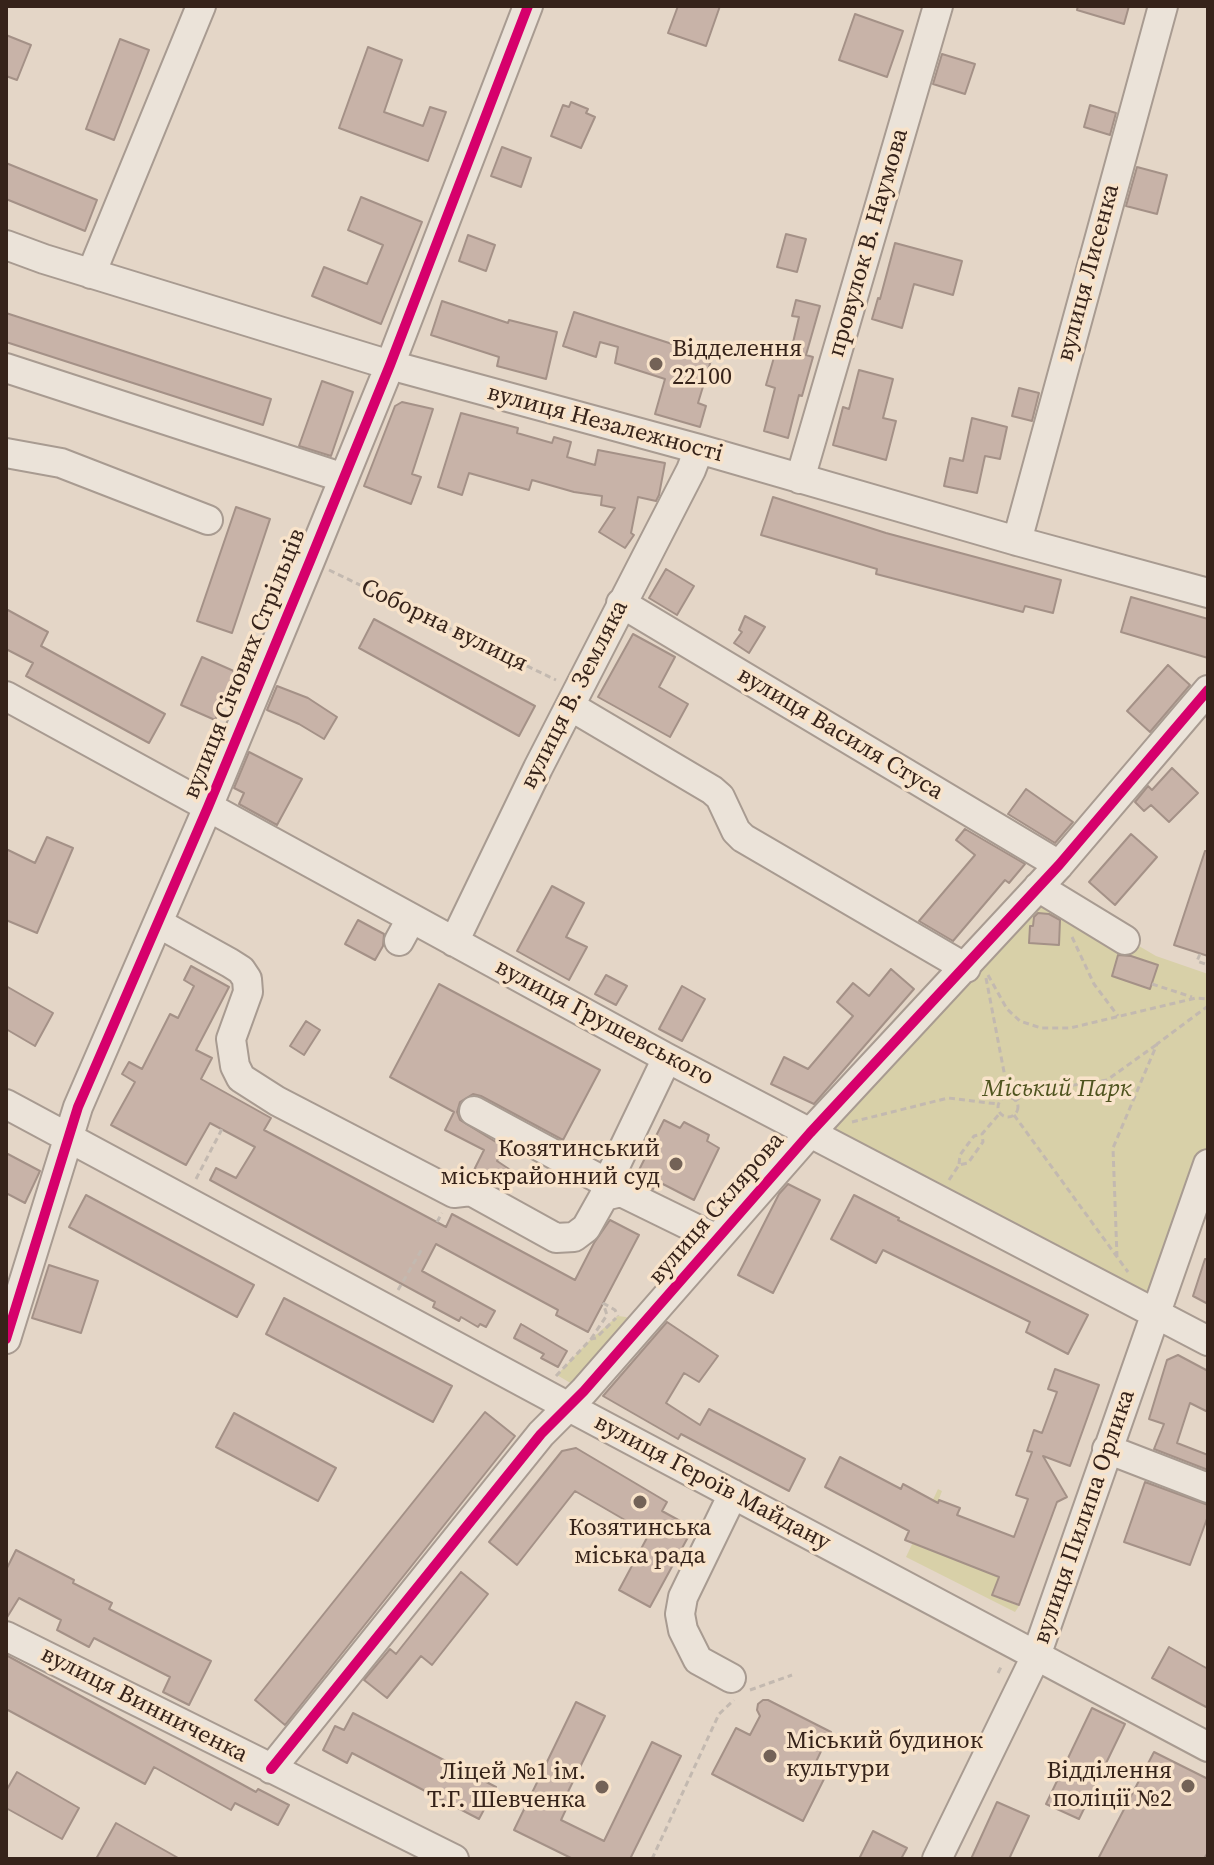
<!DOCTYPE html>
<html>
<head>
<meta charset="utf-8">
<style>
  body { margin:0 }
  #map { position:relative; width:1214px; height:1865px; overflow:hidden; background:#e4d6c7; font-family:"Source Serif 4",serif }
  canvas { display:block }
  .frame { position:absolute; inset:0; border:8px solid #36231a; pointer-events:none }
</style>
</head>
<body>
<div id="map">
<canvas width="1214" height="1865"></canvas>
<div class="frame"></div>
</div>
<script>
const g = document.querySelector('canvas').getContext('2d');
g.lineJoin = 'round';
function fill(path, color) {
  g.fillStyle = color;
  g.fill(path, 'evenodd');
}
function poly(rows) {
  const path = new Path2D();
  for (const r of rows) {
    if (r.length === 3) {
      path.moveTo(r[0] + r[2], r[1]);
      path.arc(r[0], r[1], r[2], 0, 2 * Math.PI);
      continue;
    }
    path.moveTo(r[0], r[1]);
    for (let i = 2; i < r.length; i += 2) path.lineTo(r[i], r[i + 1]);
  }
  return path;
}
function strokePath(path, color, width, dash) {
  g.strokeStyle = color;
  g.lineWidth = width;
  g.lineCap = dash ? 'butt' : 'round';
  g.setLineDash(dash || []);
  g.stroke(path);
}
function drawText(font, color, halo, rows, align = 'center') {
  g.font = font + ' "Source Serif 4",serif';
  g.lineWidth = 7;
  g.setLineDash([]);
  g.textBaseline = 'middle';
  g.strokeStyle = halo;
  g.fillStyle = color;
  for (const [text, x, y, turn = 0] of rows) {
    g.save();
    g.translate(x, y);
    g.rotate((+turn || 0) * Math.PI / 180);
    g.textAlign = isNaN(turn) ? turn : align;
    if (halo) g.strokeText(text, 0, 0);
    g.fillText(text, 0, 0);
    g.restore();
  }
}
const green = poly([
  [1038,887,1156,956,1208,974,1208,1164,1156,1314,811,1133],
  [618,1316,626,1317,640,1326,584,1391,557,1375,591,1339],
  [938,1489,942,1491,921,1546,999,1577,992,1596,1019,1606,1015,1612,906,1557]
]);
const building = poly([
  [678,6,720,6,706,46,668,33,678,6],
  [1078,6,1129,6,1124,24,1077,10,1078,6],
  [855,14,903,31,887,77,839,60,855,14],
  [6,35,31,45,17,80,6,76,6,35],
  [120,39,149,50,114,140,86,129,120,39],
  [368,47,402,60,384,112,423,126,430,107,446,112,428,161,339,128,368,47],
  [942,54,975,64,965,94,933,84,942,54],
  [571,102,588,109,586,113,595,117,581,148,551,136,563,105,569,107,571,102],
  [1090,105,1116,113,1110,135,1084,127,1090,105],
  [502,147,531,158,521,187,491,176,502,147],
  [6,163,97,200,85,231,6,199,6,163],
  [1137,167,1167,175,1157,214,1126,206,1137,167],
  [361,197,422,222,381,324,312,296,324,267,367,284,383,245,348,230,361,197],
  [786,234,806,239,797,272,777,267,786,234],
  [468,235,495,245,486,271,459,261,468,235],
  [895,243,962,261,953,295,914,284,902,328,872,319,878,298,880,299,895,243],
  [796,300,820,306,806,355,813,357,802,396,799,395,788,438,764,431,775,388,766,385,777,347,791,351,799,317,792,316,796,300],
  [442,301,508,323,509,320,557,332,546,379,497,366,499,357,431,335,442,301],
  [574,312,712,357,698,403,706,406,700,427,655,414,665,379,615,363,618,347,600,342,596,357,563,346,574,312],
  [6,313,271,399,263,425,6,342,6,313],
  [859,370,893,379,883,418,896,421,886,460,833,445,843,407,849,409,859,370],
  [322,381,353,392,331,456,299,446,322,381],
  [1019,388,1039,393,1032,421,1012,416,1019,388],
  [402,402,433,409,412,474,421,477,411,504,364,486,395,406,402,402],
  [461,413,518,428,517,433,552,443,554,437,571,442,567,457,595,465,598,450,665,463,659,495,656,501,638,497,631,533,634,535,625,548,599,532,615,508,601,505,602,496,574,492,532,480,529,490,469,473,462,495,438,487,461,413],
  [972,418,1007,427,1000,459,985,456,977,493,944,486,950,458,963,461,972,418],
  [773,497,886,533,1061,580,1053,613,1025,606,1023,612,876,574,877,569,761,535,773,497],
  [236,507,270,519,232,633,197,621,236,507],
  [666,569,694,586,677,615,649,598,666,569],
  [1131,597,1208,619,1208,658,1121,632,1131,597],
  [6,609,48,632,41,646,165,714,149,743,26,676,33,663,6,649,6,609],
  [745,616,765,627,749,653,734,643,742,632,739,630,745,616],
  [374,619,535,706,519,736,359,648,374,619],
  [633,634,675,657,659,687,688,704,670,737,598,697,633,634],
  [202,657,236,672,215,720,181,705,202,657],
  [1168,665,1190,685,1150,732,1127,711,1168,665],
  [277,686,308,698,337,717,324,739,299,724,267,710,277,686],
  [249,752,302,779,277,825,239,804,244,793,234,788,249,752],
  [1172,768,1198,793,1169,822,1151,805,1144,811,1135,802,1148,786,1152,790,1172,768],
  [1026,789,1073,822,1055,843,1008,814,1026,789],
  [965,829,1025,864,1009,883,1005,880,953,941,919,921,975,855,956,840,965,829],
  [1131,834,1157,857,1115,905,1089,882,1131,834],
  [47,837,73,848,37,933,6,920,6,849,35,863,47,837],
  [1205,851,1208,851,1208,956,1174,945,1205,851],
  [552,886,584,903,566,937,587,947,569,980,517,951,552,886],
  [1038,913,1049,914,1060,920,1059,945,1029,943,1030,926,1033,926,1034,917,1038,913],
  [358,920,384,934,383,946,375,960,345,944,358,920],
  [1118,955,1131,956,1158,965,1150,989,1112,976,1118,955],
  [191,966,229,987,196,1050,212,1058,201,1079,271,1118,264,1130,446,1227,452,1214,575,1280,594,1243,610,1220,639,1235,588,1332,556,1315,558,1310,436,1244,422,1271,495,1311,486,1327,480,1324,478,1327,461,1317,459,1321,433,1307,435,1302,210,1180,216,1168,236,1178,255,1147,210,1123,186,1165,111,1125,135,1082,122,1074,129,1062,142,1069,170,1014,178,1018,194,986,184,980,191,966],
  [891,969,914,989,814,1104,771,1084,784,1057,808,1069,853,1016,837,1002,853,983,869,996,891,969],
  [606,975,627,986,616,1005,595,994,606,975],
  [439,984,600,1070,563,1140,481,1096,473,1094,460,1102,457,1112,460,1120,504,1147,497,1161,512,1171,503,1184,490,1175,487,1180,472,1174,484,1150,445,1130,454,1112,390,1077,439,984],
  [6,986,53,1013,35,1046,6,1029,6,986],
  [682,986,705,999,682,1041,659,1029,682,986],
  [306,1021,320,1030,304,1055,290,1046,306,1021],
  [664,1120,680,1128,684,1122,709,1135,707,1141,719,1148,694,1200,657,1181,653,1189,634,1180,664,1120],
  [6,1153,40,1171,25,1203,6,1193,6,1153],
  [788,1184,820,1200,773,1293,738,1275,779,1194,788,1184],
  [86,1195,254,1285,237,1317,69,1227,86,1195],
  [854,1195,899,1218,898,1220,1088,1315,1068,1354,1026,1332,1030,1322,883,1250,876,1263,831,1239,854,1195],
  [1205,1259,1208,1259,1208,1304,1193,1296,1205,1259],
  [49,1265,98,1281,81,1333,32,1318,49,1265],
  [284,1298,452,1386,433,1422,266,1334,284,1298],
  [667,1322,718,1356,699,1382,684,1373,666,1403,700,1425,709,1409,805,1459,789,1491,681,1434,678,1439,603,1396,667,1322],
  [521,1324,567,1351,558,1367,541,1358,544,1354,514,1338,521,1324],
  [1178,1355,1208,1371,1208,1412,1190,1403,1177,1443,1208,1455,1208,1470,1154,1449,1164,1424,1149,1419,1167,1360,1178,1355],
  [1055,1369,1099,1385,1070,1466,1043,1456,1067,1497,1057,1502,1019,1605,992,1595,999,1577,905,1540,909,1531,825,1487,840,1457,901,1489,903,1484,938,1503,939,1500,960,1508,957,1515,1014,1537,1028,1499,1016,1495,1032,1452,1027,1451,1034,1430,1042,1433,1057,1392,1048,1389,1055,1369],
  [485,1412,515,1436,285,1725,255,1700,485,1412],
  [234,1413,336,1468,318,1501,216,1447,234,1413],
  [576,1448,667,1502,662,1511,693,1528,650,1607,619,1590,649,1534,575,1491,517,1565,489,1542,562,1451,576,1448],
  [1145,1482,1208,1505,1208,1516,1190,1565,1124,1542,1145,1482],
  [16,1550,74,1580,73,1583,112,1603,109,1609,211,1661,189,1705,163,1692,170,1677,94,1638,89,1647,57,1630,61,1620,19,1598,6,1619,6,1570,16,1550],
  [461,1572,488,1594,432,1665,421,1656,387,1698,364,1680,390,1649,396,1654,461,1572],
  [1169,1647,1208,1669,1208,1708,1152,1678,1169,1647],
  [6,1655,256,1792,258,1789,289,1805,278,1825,235,1803,231,1810,154,1767,145,1784,6,1709,6,1655],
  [763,1700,768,1700,831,1732,833,1737,832,1743,823,1747,814,1766,827,1773,803,1821,712,1774,736,1728,750,1735,760,1716,757,1710,758,1704,763,1700],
  [576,1702,605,1716,564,1800,569,1803,561,1820,604,1841,652,1742,681,1756,630,1859,573,1859,514,1830,576,1702],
  [1092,1708,1125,1724,1079,1819,1046,1804,1092,1708],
  [353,1713,496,1787,479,1819,352,1753,347,1763,323,1750,335,1726,344,1730,353,1713],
  [1154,1752,1208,1779,1208,1852,1204,1859,1098,1859,1154,1752],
  [17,1772,79,1808,62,1839,6,1808,6,1791,17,1772],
  [997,1802,1029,1816,1009,1859,971,1859,997,1802],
  [116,1823,180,1859,96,1859,116,1823],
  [873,1831,907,1848,901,1859,859,1859,873,1831]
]);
const path = poly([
  [329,570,556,680],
  [1072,937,1094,984,1118,1016],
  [1200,954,1197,961,1208,965],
  [988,975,1007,1009,1020,1021,1041,1028,1070,1028,1196,998,1208,999],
  [986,978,1009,1098],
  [1152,984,1192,997],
  [1008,1107,10],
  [1015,1101,1028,1092,1107,1080,1156,1045],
  [1014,1115,1128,1272],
  [852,1122,948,1098,998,1104],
  [959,1164,960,1155,968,1144,974,1136,982,1134],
  [196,1179,222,1129],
  [949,1180,959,1165,968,1163,983,1142,982,1134,1000,1113],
  [437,1222,442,1213],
  [1117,1257,1113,1148,1157,1044,1208,1006],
  [398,1290,422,1249],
  [603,1303,615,1310,618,1316],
  [591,1339,607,1315,603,1303],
  [556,1376,591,1339,596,1338,616,1318],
  [998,1673,1002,1665],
  [750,1690,792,1675],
  [652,1859,719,1714,734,1700]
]);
const minor = poly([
  [6,245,44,259,390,365,699,449,1017,541,1208,593],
  [91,274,201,6],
  [6,368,344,478],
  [6,453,61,463,208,520],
  [800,479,938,6],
  [1017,541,1163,6],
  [621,603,1059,865],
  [6,696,667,1058,1208,1341],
  [570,706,712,790,720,797,736,831,743,838,966,968],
  [1038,887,1125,940],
  [158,923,230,963,241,970,247,979,248,992,231,1039,235,1066,241,1078,277,1101,454,1193,471,1191,556,1238,574,1237,586,1228,604,1196,607,1183,667,1058],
  [399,941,411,919],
  [454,942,538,768,691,470,699,449],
  [6,1104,569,1407,1208,1747],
  [474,1111,607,1183],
  [604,1196,621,1192,717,1239],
  [6,1339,78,1107,208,807,310,561,390,365,528,6],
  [1107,1449,1208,1488],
  [6,1636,454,1859],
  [731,1678,698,1660,683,1630,680,1614,683,1597,733,1494],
  [271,1769,541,1434,584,1391,810,1133,1059,865,1208,690],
  [937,1859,1036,1656,1208,1164]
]);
const cycleway = poly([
  [6,1339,78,1107,208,807,310,561,390,365,528,6],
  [271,1769,541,1434,584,1391,810,1133,1059,865,1208,690]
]);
const markers = [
  [656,364,8,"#736257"],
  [676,1164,8,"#736257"],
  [640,1502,8,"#736257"],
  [770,1756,8,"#736257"],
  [1188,1786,8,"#736257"],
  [602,1787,8,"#736257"]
];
const streetNames = [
  ["провулок В. Наумова",869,243,-74],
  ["вулиця Лисенка",1089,273,-75],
  ["вулиця Незалежності",605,424,15],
  ["Соборна вулиця",444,626,26],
  ["вулиця Січових Стрільців",245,664,-68],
  ["вулиця В. Земляка",575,695,-63],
  ["вулиця Василя Стуса",840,734,31],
  ["вулиця Грушевського",604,1023,28],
  ["вулиця Склярова",717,1209,-49],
  ["вулиця Героїв Майдану",712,1483,28],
  ["вулиця Пилипа Орлика",1085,1517,-71],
  ["вулиця Винниченка",144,1705,27]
];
const poiNames = [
  ["Відделення",672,350,"left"],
  ["22100",672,378,"left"],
  ["Козятинський",660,1150],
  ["міськрайонний суд",660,1178],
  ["Козятинська",640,1529,"center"],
  ["міська рада",640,1557,"center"],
  ["Міський будинок",786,1742,"left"],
  ["культури",786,1770,"left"],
  ["Відділення",1172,1772],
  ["поліції №2",1172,1800],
  ["Ліцей №1 ім.",586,1773],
  ["Т.Г. Шевченка",586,1801]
];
const parkNames = [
  ["Міський Парк",1057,1090]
];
fill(green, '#d8d0a8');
fill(building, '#c8b3a8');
strokePath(building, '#a49187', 2);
strokePath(minor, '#a89b91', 32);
strokePath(path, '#c3b9b0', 3, [6, 4]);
strokePath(minor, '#ebe3d9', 28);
strokePath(cycleway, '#d6006c', 10);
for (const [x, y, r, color] of markers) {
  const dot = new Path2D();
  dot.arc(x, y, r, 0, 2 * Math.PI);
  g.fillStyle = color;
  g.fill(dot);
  strokePath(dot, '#f8e3ca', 3);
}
drawText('24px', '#36231a', '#f8e3ca', streetNames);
drawText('24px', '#36231a', '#f8e3ca', poiNames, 'right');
drawText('italic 24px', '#4f541f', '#f8e3ca', parkNames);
</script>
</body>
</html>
